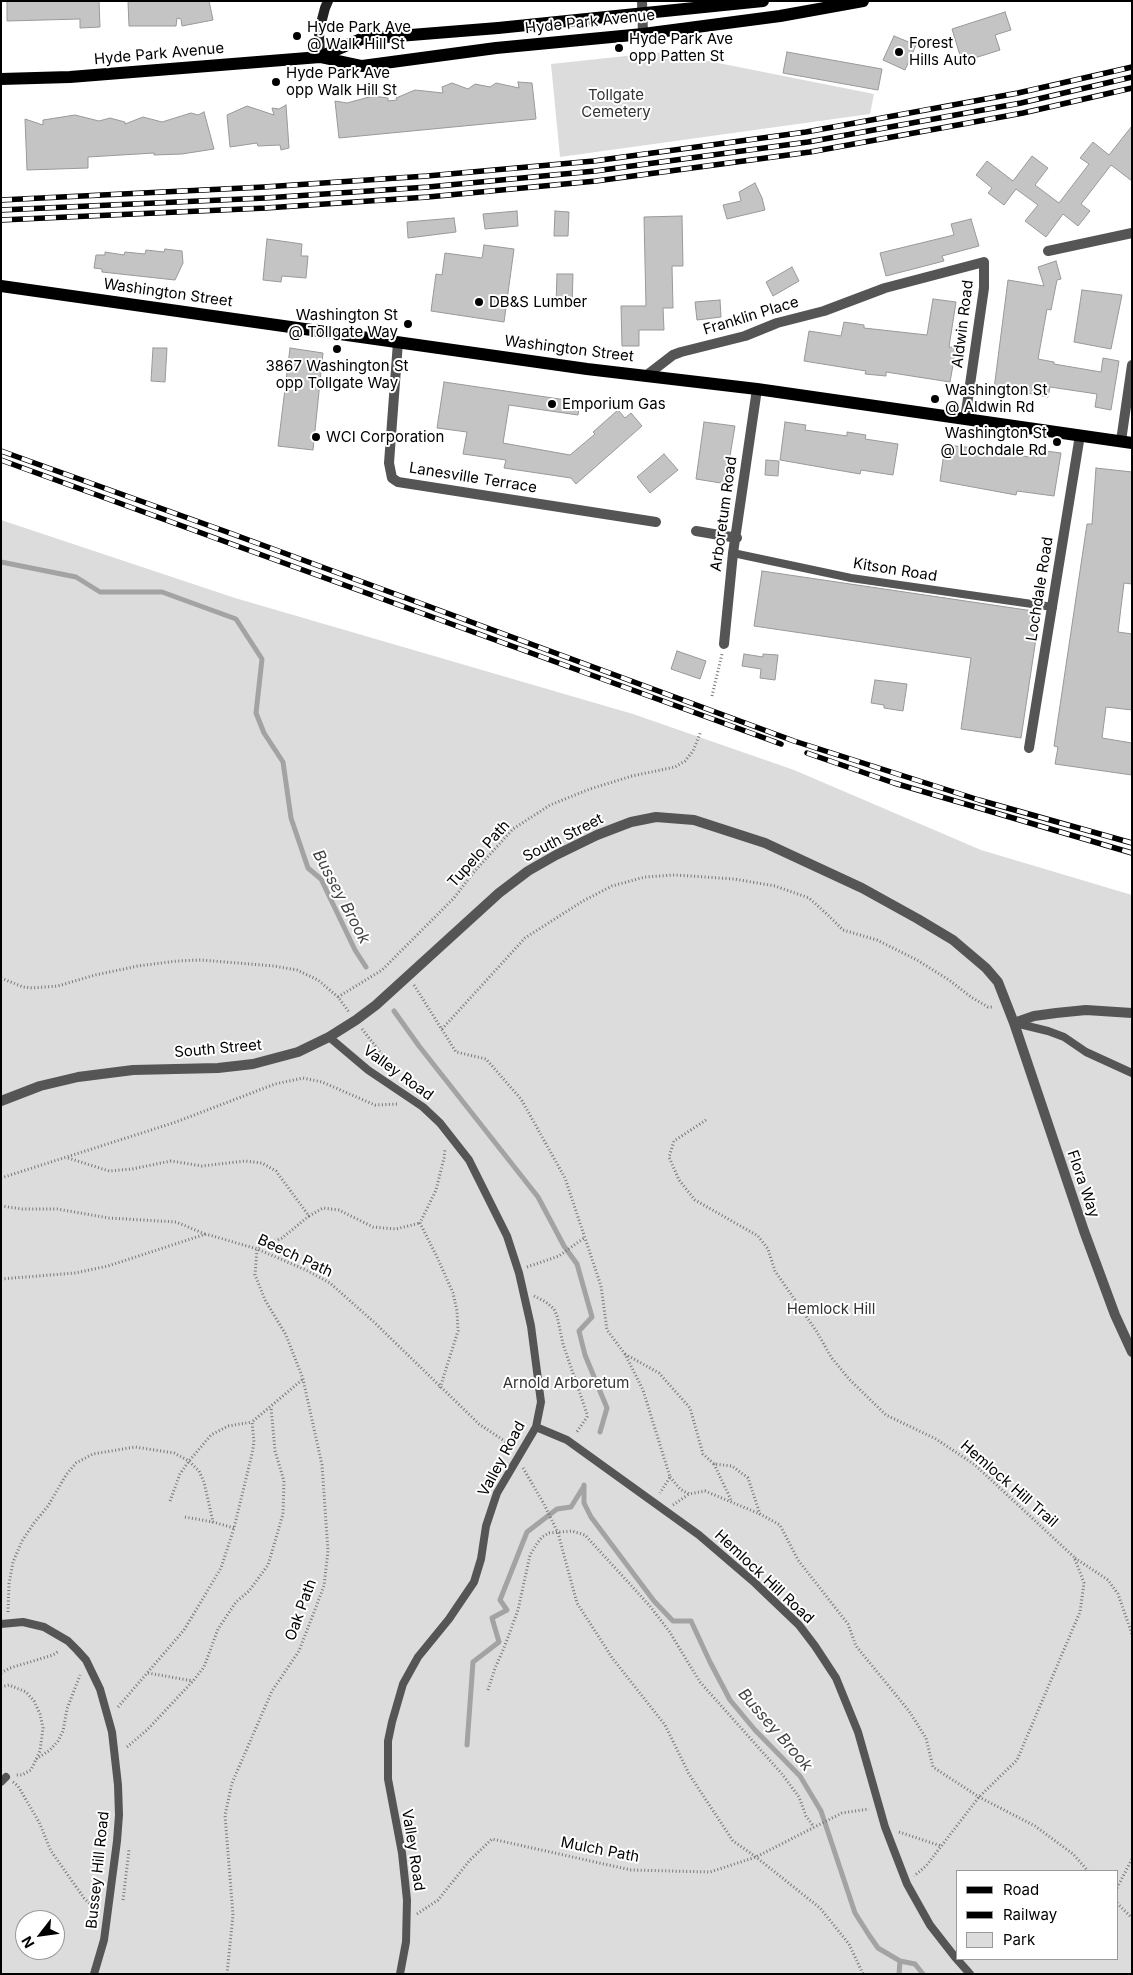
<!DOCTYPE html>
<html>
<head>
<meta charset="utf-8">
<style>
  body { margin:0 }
  #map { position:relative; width:1133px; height:1975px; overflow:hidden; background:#fff; font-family:Inter,sans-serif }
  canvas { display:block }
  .frame { position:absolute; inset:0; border:2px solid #000; pointer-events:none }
  .legend { position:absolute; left:956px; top:1870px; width:162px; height:90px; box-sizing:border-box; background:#fff; border:1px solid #999; margin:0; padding:6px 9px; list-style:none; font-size:15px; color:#000 }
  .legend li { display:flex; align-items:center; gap:10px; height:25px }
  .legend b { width:25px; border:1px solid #999 }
  .north { position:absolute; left:15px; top:1910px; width:50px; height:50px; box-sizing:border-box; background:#fff; border:1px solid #999; border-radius:50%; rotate:240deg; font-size:14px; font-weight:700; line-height:20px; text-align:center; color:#000 }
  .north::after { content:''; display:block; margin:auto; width:18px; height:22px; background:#000; clip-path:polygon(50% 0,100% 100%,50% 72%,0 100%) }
</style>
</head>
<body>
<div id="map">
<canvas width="1133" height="1975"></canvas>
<div class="frame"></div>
<ul class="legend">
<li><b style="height:6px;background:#000"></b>Road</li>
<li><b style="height:6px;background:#000"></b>Railway</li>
<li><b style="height:14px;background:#dcdcdc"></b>Park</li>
</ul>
<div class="north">N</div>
</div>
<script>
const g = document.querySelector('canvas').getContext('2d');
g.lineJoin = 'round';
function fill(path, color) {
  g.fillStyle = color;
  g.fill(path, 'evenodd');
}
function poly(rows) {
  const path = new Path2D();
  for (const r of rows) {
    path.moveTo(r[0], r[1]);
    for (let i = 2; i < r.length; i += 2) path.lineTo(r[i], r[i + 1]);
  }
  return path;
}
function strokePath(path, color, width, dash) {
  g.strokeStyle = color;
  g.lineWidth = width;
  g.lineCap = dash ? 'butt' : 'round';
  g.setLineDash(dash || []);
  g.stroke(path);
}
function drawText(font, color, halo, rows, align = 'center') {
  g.font = font + ' Inter,sans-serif';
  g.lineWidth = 4;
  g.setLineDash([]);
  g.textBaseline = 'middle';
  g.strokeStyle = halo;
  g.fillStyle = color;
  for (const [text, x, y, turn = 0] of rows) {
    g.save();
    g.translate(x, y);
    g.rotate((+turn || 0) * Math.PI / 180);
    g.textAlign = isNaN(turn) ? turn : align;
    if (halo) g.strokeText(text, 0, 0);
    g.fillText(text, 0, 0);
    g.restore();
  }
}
const green = poly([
  [663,52,874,94,870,114,560,157,551,64],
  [1,520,235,598,633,714,794,770,981,850,1132,895,1132,1974,1,1974],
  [957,1871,1117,1871,1117,1959,957,1959],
  [25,1920,55,1920,55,1950,25,1950]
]);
const stream = poly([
  [1,562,76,577,100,592,162,592,236,619,262,659,256,713,264,733,283,762,291,818,308,868,321,879,355,950,366,967],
  [394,1011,419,1046,538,1197,564,1246,577,1264,592,1317,579,1331,585,1355,607,1408,600,1432],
  [584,1485,584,1503,591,1517,654,1601,673,1621,691,1621,710,1662,730,1700,755,1730,800,1776,821,1811,855,1913,869,1935,878,1948,900,1961,915,1964,923,1974],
  [467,1745,473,1662,499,1642,492,1618,507,1610,500,1600,527,1532,557,1509,571,1507,584,1486],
  [899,1974,900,1961]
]);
const building = poly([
  [7,1,99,1,100,27,80,28,80,19,7,21,7,1],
  [128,1,209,1,213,20,182,26,181,19,177,18,176,26,129,26,128,1],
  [1005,12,1011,30,995,35,1000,50,962,62,952,29,1005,12],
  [894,36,916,45,905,70,883,60,894,36],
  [787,52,882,69,878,90,783,73,787,52],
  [518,82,532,83,536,119,339,138,335,101,347,103,373,96,388,98,388,101,397,100,396,98,415,90,443,93,442,87,452,83,468,89,475,84,490,87,496,83,519,88,518,82],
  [286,105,289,148,281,150,280,145,258,146,257,143,230,147,227,115,247,106,274,115,272,108,279,109,286,105],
  [204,112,214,149,182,154,154,155,154,153,88,157,88,168,27,170,25,119,43,125,43,120,75,115,99,121,110,118,125,122,125,124,143,117,162,122,191,113,198,115,204,112],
  [1132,126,1132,181,1111,165,1081,204,1090,211,1078,226,1063,214,1046,237,1025,221,1038,205,1016,189,1004,205,988,193,992,188,976,175,987,161,1013,181,1032,156,1048,168,1035,185,1059,203,1089,164,1080,158,1093,142,1109,155,1132,126],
  [755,183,762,198,765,210,727,219,723,205,741,201,739,192,755,183],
  [517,211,518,226,485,229,483,214,517,211],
  [555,211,569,212,568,236,554,236,555,211],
  [682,216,683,266,672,266,673,308,663,308,664,330,639,330,639,346,622,346,621,306,646,306,644,217,682,216],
  [454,218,456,232,408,238,407,222,454,218],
  [971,219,979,246,942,256,944,261,886,276,880,253,954,235,951,224,971,219],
  [267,239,302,244,301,256,308,256,306,278,282,276,281,282,263,280,267,239],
  [484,245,514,249,504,322,431,311,436,274,442,275,445,253,482,258,484,245],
  [165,249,182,251,183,263,175,280,102,272,102,269,94,268,96,255,105,255,105,252,124,255,125,252,145,254,146,250,164,252,165,249],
  [1056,261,1061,279,1057,280,1051,310,1047,309,1038,359,1054,362,1054,364,1101,372,1103,358,1119,361,1111,410,1095,407,1097,394,1050,387,1048,397,1016,391,994,389,1008,280,1044,286,1038,267,1056,261],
  [792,267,799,281,773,296,766,282,792,267],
  [557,274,573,274,572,306,556,305,557,274],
  [1082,290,1122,295,1111,349,1074,342,1082,290],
  [933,299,956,302,949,347,956,348,950,382,886,372,886,376,865,374,866,371,804,361,809,331,841,336,844,322,864,325,864,328,927,335,933,299],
  [720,300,721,317,697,320,695,302,720,300],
  [153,348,167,348,165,382,151,381,153,348],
  [290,348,323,353,313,450,278,446,290,348],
  [444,382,580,402,578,415,509,405,503,443,570,455,595,434,593,432,618,410,625,418,631,413,642,426,576,484,571,478,504,468,506,460,463,454,467,432,437,428,444,382],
  [704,422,735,426,729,462,736,463,733,485,696,479,704,422],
  [785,422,806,425,805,430,847,436,847,432,866,435,865,439,898,444,893,475,861,470,860,474,780,460,785,422],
  [945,445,976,448,1029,457,1030,449,1061,453,1054,496,1017,491,1016,495,940,481,945,445],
  [664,454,678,470,650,493,637,477,664,454],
  [766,460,779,461,778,476,765,475,766,460],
  [1096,468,1132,472,1132,584,1124,583,1118,632,1132,634,1132,710,1106,707,1102,738,1132,743,1132,775,1055,764,1058,747,1054,746,1087,524,1092,524,1096,468],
  [762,571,1040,612,1021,738,961,729,971,658,754,626,762,571],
  [677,651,706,661,700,679,671,669,677,651],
  [744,654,763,657,763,654,778,655,775,680,760,678,761,669,742,666,744,654],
  [875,680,907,684,903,711,884,708,884,705,871,703,875,680]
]);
const path = poly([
  [712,696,722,654],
  [1,978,23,987,32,988,58,986,95,975,138,966,177,961,201,960,274,966,297,970,318,980,338,997,349,1012],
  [414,985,456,1052,486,1059,521,1099,565,1178,601,1286,607,1330,625,1354,643,1390,670,1477,660,1493],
  [338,997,382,970,454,898,473,873,513,829,550,805,590,789,632,776,675,767,685,761,693,751,701,731],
  [362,1029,398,1075],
  [442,1029,525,938,583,901,612,886,645,877,675,875,734,879,775,886,809,898,830,917,843,930,877,940,917,960,949,980,971,997,988,1007,994,1007],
  [706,1120,674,1141,669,1157,679,1180,695,1200,758,1236,768,1249,775,1271,817,1332,831,1357,849,1379,886,1415,936,1439,975,1465,1074,1557,1084,1583,1080,1612,1017,1760,979,1797,926,1866,914,1876],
  [68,1158,109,1171,132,1169,171,1161,202,1166,245,1161,262,1163,276,1171,309,1216,323,1208,339,1210,373,1227,396,1229,420,1223],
  [1,1178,176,1122,275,1084,303,1078,322,1082,375,1105,398,1104],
  [1,1206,22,1209,57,1209,109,1218,176,1222,205,1234],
  [527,1267,559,1256,584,1238],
  [1,1279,75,1273,108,1266,206,1234,257,1249,306,1270,330,1283,375,1323,479,1424,512,1446],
  [534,1296,546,1302,554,1309,557,1316,563,1344,587,1414,587,1417,576,1433],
  [625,1354,659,1373,690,1408,703,1454,714,1464,732,1466,748,1478,760,1514,780,1525,798,1560,848,1624,856,1646,909,1711,926,1738,933,1767,979,1797,1035,1826,1073,1854,1088,1871],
  [440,1388,458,1331,457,1311,453,1293,438,1259,420,1223,436,1190,444,1158,445,1149],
  [714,1464,732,1502],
  [523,1468,544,1504,558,1533,577,1603,613,1659,665,1725,689,1774,733,1841,756,1857,820,1908,849,1944,863,1974],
  [670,1477,680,1489,689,1494,705,1491,760,1514],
  [170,1501,180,1474,189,1461,211,1435,228,1426,252,1422],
  [673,1505,689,1494],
  [185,1517,213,1522],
  [1075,1558,1108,1580,1118,1594,1132,1634],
  [8,1612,9,1584,13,1562,22,1541,34,1523,48,1506,66,1475,76,1463,93,1454,135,1447,174,1453,189,1461,199,1471,204,1482,213,1522,234,1528],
  [1,1673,10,1668,53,1655,59,1651],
  [148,1673,193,1681],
  [1,1687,9,1685,26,1692,34,1701,40,1714,43,1728,40,1751,31,1770,22,1775,16,1775],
  [488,1690,495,1668,504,1648,518,1610,530,1555,536,1545,542,1537,549,1533,572,1531,585,1535,649,1605,669,1631,700,1682,782,1774,799,1797,806,1816,814,1827],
  [118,1707,184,1630,221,1568,234,1528,252,1454,254,1442,252,1422,303,1379],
  [127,1747,147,1730,193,1681,204,1667,218,1629,236,1602,249,1591,268,1565,283,1514,284,1481,275,1451,271,1407],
  [36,1759,50,1750,58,1741,63,1731,67,1709,80,1675],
  [13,1782,18,1786,39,1822,51,1851,84,1898,96,1910],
  [899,1832,941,1846],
  [1117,1888,1132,1859],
  [123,1900,129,1850],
  [1117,1903,1132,1918],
  [417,1914,438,1900,470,1860,492,1839,631,1870,710,1872,756,1857,842,1813,869,1809],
  [227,1974,233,1915,225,1815,232,1783,272,1691,299,1651,324,1586,328,1551,322,1465,303,1379,286,1335,265,1300,255,1275,257,1249,282,1238,309,1216]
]);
const lane = poly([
  [733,553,851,578,1053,607],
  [1015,1023,1048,1031,1064,1037,1086,1052,1132,1073],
  [329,1037,368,1070,423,1107,440,1123,469,1160,507,1236,519,1273,531,1326,541,1402,536,1427,497,1493,486,1526,481,1559,474,1582,449,1619,418,1657,403,1684,392,1722,388,1741,388,1779,402,1853,407,1900,406,1942,400,1974],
  [536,1427,567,1440,699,1535,755,1583,799,1625,815,1646,836,1678,858,1732,885,1827,907,1884,930,1925,955,1957,970,1974],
  [1,1624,23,1622,44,1627,68,1641,77,1650,86,1660,100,1689,112,1732,118,1785,119,1815,117,1841,104,1940,94,1974],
  [1,1782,6,1777]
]);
const street = poly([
  [642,1,643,34],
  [1048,251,1132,233],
  [398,342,389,463,392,478,398,482,656,522],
  [647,375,673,355,681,352,745,336,777,323,824,311,885,288,984,262,984,288,965,419],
  [1121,441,1132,365],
  [696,531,737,538],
  [724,644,733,553,757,389],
  [1029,748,1080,435],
  [1014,1023,1084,1231,1115,1315,1132,1352],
  [1,1101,40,1086,78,1077,133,1070,218,1068,253,1064,298,1052,329,1037,356,1020,376,1005,499,893,528,871,556,855,597,835,631,822,656,817,694,820,765,843,862,888,918,919,953,940,986,968,998,982,1014,1023,1034,1016,1056,1013,1086,1010,1132,1013]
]);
const secondary = poly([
  [320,57,319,31,325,8,328,1]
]);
const primary = poly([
  [320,57,361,39,498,28,763,1],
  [1,79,70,77,320,57,362,66,496,48,643,34,780,16,863,1],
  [1,286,587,369,757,389,1132,443]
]);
const rail = poly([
  [1,200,264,187,427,176,594,161,806,132,1018,93,1132,67],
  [1,210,265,198,428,187,595,171,808,142,1021,103,1132,77],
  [1,220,266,208,428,197,596,181,810,152,1023,113,1132,88],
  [1,451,227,532,794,741,979,800,1132,843],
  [1,460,781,744],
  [807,753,894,783,1132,853]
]);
const markers = [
  [297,36,5,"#000"],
  [619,48,5,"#000"],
  [899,52,5,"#000"],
  [276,82,5,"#000"],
  [479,302,5,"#000"],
  [408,324,5,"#000"],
  [337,349,5,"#000"],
  [935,399,5,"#000"],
  [552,404,5,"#000"],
  [316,437,5,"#000"],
  [1057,442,5,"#000"]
];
const streetNames = [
  ["Hyde Park Avenue",590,22,-6],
  ["Hyde Park Avenue",159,54,-5],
  ["Washington Street",168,293,8],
  ["Franklin Place",751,316,-17],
  ["Aldwin Road",963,324,-83],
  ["Washington Street",569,349,7],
  ["Lanesville Terrace",473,478,9],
  ["Arboretum Road",724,514,-82],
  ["Kitson Road",895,570,9],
  ["Lochdale Road",1040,589,-81],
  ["South Street",563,838,-27],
  ["Tupelo Path",479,854,-48],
  ["South Street",218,1049,-5],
  ["Valley Road",398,1073,36],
  ["Flora Way",1083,1184,71],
  ["Beech Path",295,1256,25],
  ["Valley Road",502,1459,-62],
  ["Hemlock Hill Trail",1009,1484,41],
  ["Hemlock Hill Road",764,1577,43],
  ["Oak Path",301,1610,-70],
  ["Valley Road",413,1850,81],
  ["Mulch Path",600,1850,11],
  ["Bussey Hill Road",98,1870,-84]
];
const poiNames = [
  ["Hyde Park Ave",307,27],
  ["@ Walk Hill St",307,44],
  ["Hyde Park Ave",629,39],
  ["opp Patten St",629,56],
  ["Forest",909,43],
  ["Hills Auto",909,60],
  ["Hyde Park Ave",286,73],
  ["opp Walk Hill St",286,90],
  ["DB&S Lumber",489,302],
  ["Washington St",398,315,"right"],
  ["@ Tollgate Way",398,332,"right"],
  ["3867 Washington St",337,366,"center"],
  ["opp Tollgate Way",337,383,"center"],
  ["Washington St",945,390],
  ["@ Aldwin Rd",945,407],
  ["Emporium Gas",562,404],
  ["Washington St",1047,433,"right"],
  ["@ Lochdale Rd",1047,450,"right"],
  ["WCI Corporation",326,437]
];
const parkNames = [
  ["Tollgate",616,95],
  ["Cemetery",616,112],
  ["Hemlock Hill",831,1309],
  ["Arnold Arboretum",566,1383]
];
const waterNames = [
  ["Bussey Brook",341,897,62],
  ["Bussey Brook",775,1730,49]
];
fill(green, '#dcdcdc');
strokePath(stream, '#a3a3a3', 5);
fill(building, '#c4c4c4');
strokePath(building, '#999', 1);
strokePath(path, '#777', 3, [1, 2.5]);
strokePath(lane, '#555', 8);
strokePath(street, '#555', 10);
strokePath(secondary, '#222', 10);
strokePath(primary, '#000', 12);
strokePath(rail, '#000', 5.5);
strokePath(rail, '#fff', 4, [11]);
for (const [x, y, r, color] of markers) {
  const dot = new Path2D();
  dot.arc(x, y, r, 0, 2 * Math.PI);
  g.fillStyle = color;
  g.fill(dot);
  strokePath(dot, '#fff', 2);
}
drawText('15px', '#000', '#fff', streetNames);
drawText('15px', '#000', '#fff', poiNames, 'left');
drawText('15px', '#333', '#fff', parkNames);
drawText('italic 16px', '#444', '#fff', waterNames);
</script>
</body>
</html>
